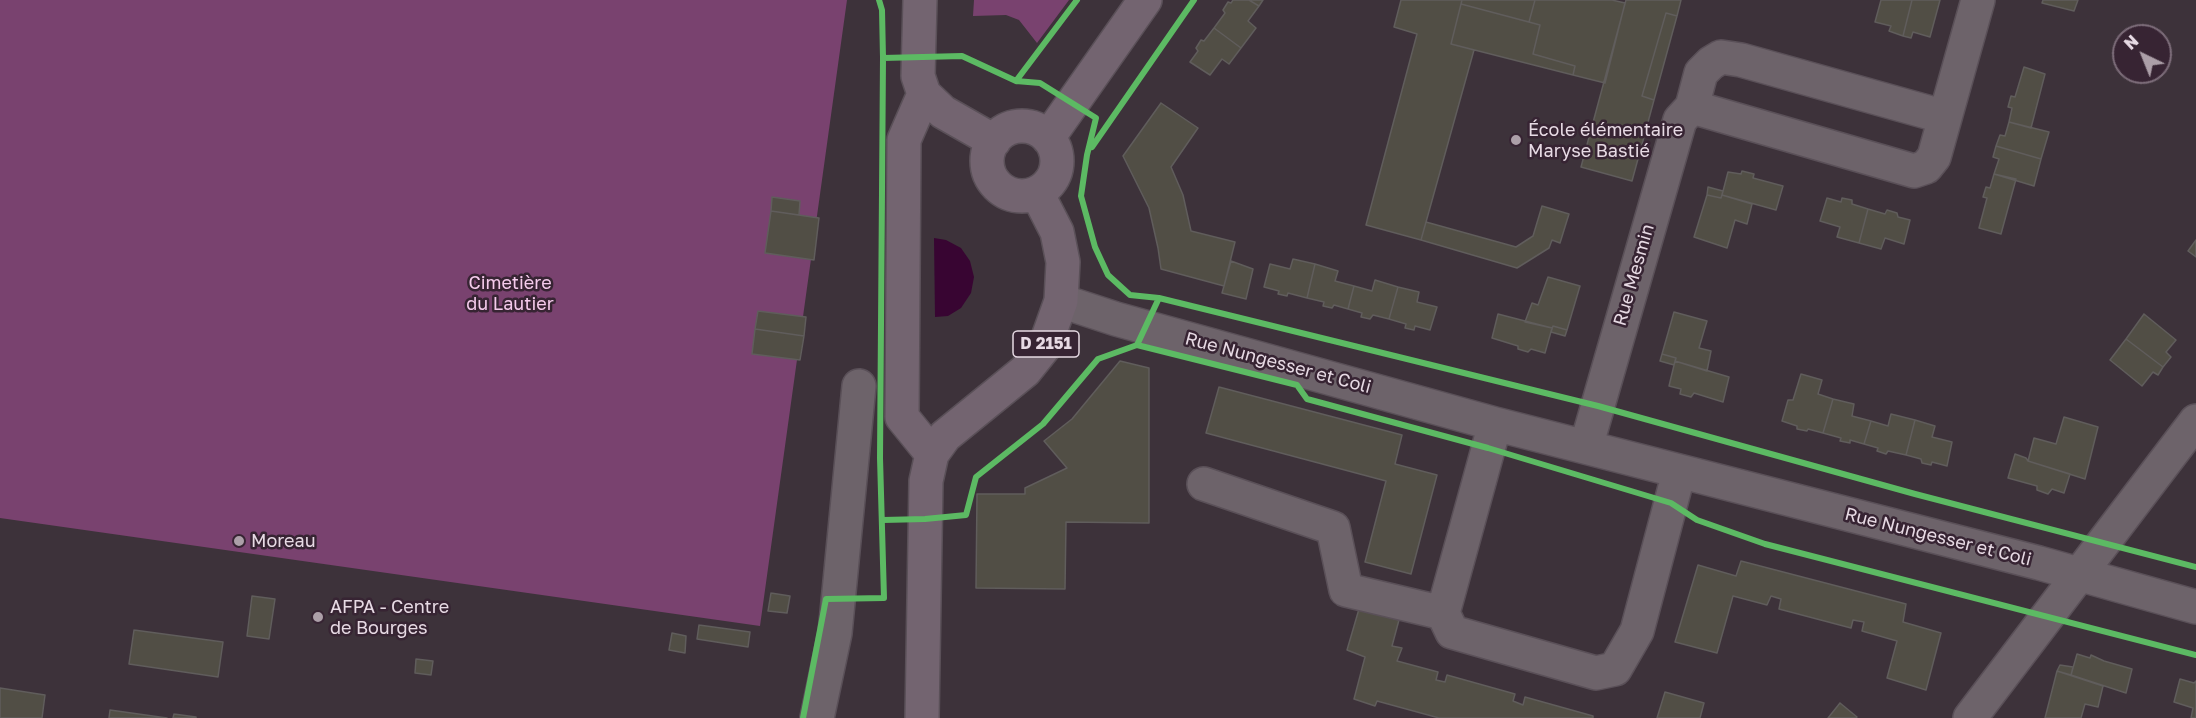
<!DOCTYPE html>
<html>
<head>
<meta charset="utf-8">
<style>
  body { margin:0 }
  #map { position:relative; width:2196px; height:718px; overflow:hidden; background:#3d323a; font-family:"Golos Text",sans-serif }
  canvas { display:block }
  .north { position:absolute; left:2112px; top:24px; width:60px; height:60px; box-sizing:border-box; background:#372433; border:2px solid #7d6d7a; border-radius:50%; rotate:317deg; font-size:16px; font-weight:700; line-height:24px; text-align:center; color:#e7dae4 }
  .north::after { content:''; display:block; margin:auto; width:21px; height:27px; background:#ac9fa8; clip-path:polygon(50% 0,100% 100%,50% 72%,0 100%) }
</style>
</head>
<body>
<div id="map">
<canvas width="2196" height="718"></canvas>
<div class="north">N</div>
</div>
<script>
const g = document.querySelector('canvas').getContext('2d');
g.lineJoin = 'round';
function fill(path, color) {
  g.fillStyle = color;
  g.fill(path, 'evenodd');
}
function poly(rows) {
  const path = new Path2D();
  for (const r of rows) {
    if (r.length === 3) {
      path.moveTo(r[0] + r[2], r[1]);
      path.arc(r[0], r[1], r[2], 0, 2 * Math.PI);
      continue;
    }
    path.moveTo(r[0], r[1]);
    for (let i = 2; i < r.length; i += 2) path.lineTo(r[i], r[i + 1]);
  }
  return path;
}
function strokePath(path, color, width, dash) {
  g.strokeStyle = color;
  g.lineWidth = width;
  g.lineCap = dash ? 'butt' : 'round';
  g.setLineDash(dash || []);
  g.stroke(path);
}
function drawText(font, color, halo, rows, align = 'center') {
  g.font = font + ' "Golos Text",sans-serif';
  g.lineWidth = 5;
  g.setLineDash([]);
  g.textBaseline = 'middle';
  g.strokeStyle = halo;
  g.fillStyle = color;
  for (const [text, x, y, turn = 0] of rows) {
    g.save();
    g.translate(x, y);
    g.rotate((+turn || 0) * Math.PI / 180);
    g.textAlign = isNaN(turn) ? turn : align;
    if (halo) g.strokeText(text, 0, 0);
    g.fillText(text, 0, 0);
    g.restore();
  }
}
const green = poly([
  [0,0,847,0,760,626,0,518],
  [974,0,1069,0,1037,43,1019,20,1006,15,973,16]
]);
const water = poly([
  [934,238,946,240,961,248,970,261,974,277,971,293,961,308,948,316,935,317]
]);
const building = poly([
  [1233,0,1249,0,1259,6,1248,21,1256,28,1241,48,1214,28,1225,13,1223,10,1228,2,1231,3,1233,0],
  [1249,0,1263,0,1259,6,1249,0],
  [1401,0,1462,0,1451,44,1474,50,1421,240,1366,225,1417,34,1394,27,1401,0],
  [1462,0,1535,0,1529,22,1461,4,1462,0],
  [1535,0,1612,0,1625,3,1605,83,1573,75,1575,66,1533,54,1540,25,1529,22,1535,0],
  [1626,0,1681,0,1677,16,1666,13,1642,96,1654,100,1632,181,1581,167,1626,0],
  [1881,0,1912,0,1903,36,1889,31,1891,26,1875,22,1881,0],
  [1912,0,1940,0,1930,37,1913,32,1911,38,1903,36,1912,0],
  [2043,0,2078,0,2074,11,2042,3,2043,0],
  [1461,4,1540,25,1533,54,1575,66,1573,75,1451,44,1461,4],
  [1666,13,1677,16,1654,100,1642,96,1666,13],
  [1214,28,1241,48,1229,64,1222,59,1210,75,1190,62,1198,51,1196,48,1201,40,1204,41,1214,28],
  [2024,67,2045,74,2031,128,2009,122,2012,108,2008,107,2011,96,2015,97,2024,67],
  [1161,103,1198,128,1171,167,1183,195,1191,231,1235,242,1224,286,1161,269,1158,248,1149,208,1123,156,1161,103],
  [2009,122,2049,132,2041,159,1996,146,2000,135,2005,136,2009,122],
  [1996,146,2041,159,2034,186,1994,174,1999,159,1993,157,1996,146],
  [1742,171,1754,174,1753,178,1783,186,1776,210,1722,195,1728,172,1741,174,1742,171],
  [1994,174,2016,179,2001,234,1979,228,1987,198,1983,197,1986,187,1990,188,1994,174],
  [1708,187,1723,191,1721,198,1707,195,1708,187],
  [1707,195,1721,198,1722,195,1752,204,1747,224,1735,220,1727,248,1694,237,1707,195],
  [772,197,800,201,799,215,771,211,772,197],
  [1827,198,1841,202,1842,198,1852,200,1852,204,1868,209,1859,243,1837,237,1840,227,1820,221,1827,198],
  [1542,206,1569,214,1560,243,1552,240,1549,248,1517,268,1421,240,1426,222,1516,247,1533,236,1542,206],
  [1868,209,1885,214,1887,210,1897,213,1898,217,1910,220,1904,244,1885,238,1881,249,1859,243,1868,209],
  [771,211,819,218,814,260,765,253,771,211],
  [2196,240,2196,257,2188,251,2196,240],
  [1293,259,1315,264,1307,298,1288,293,1287,296,1278,294,1279,291,1264,287,1270,264,1290,269,1293,259],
  [1231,261,1253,269,1246,299,1222,293,1231,261],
  [1315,264,1338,271,1335,281,1354,286,1348,309,1334,305,1332,308,1323,306,1324,302,1307,298,1315,264],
  [1548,277,1580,286,1567,330,1553,326,1552,328,1525,322,1532,303,1538,305,1548,277],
  [1375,280,1398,287,1389,319,1373,315,1370,319,1361,317,1362,313,1348,309,1354,286,1372,291,1375,280],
  [1398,287,1419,292,1417,302,1437,307,1430,330,1415,326,1414,330,1405,328,1406,324,1389,319,1398,287],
  [758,311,806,317,804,336,755,329,758,311],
  [1674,312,1707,321,1699,348,1711,351,1707,371,1675,361,1676,358,1662,354,1674,312],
  [1498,314,1552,328,1545,353,1531,349,1528,352,1518,349,1518,346,1492,338,1498,314],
  [2144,314,2176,340,2166,352,2171,357,2163,367,2126,339,2144,314],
  [1553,326,1567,330,1565,336,1551,332,1553,326],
  [755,329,804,336,800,360,752,354,755,329],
  [2126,339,2163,367,2158,375,2153,372,2142,386,2110,360,2126,339],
  [1662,354,1676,358,1674,365,1660,361,1662,354],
  [1120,361,1149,368,1149,523,1066,522,1065,589,976,588,977,494,1025,494,1025,488,1067,468,1044,441,1072,419,1120,361],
  [1675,361,1729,377,1723,402,1694,393,1691,397,1680,394,1681,389,1669,386,1675,361],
  [1801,374,1822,380,1818,394,1833,399,1823,433,1808,429,1807,431,1797,429,1797,426,1782,421,1788,400,1793,400,1801,374],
  [1219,387,1402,435,1395,464,1437,475,1411,574,1365,562,1386,481,1206,433,1219,387],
  [1833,399,1854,404,1852,416,1871,421,1864,444,1850,440,1850,443,1840,441,1841,438,1823,433,1833,399],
  [1891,414,1915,420,1906,455,1888,451,1886,454,1877,451,1878,448,1864,444,1871,421,1888,426,1891,414],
  [2064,417,2098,427,2085,479,2028,461,2034,438,2056,444,2064,417],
  [1915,420,1935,426,1932,437,1952,442,1947,466,1932,462,1931,465,1922,463,1921,459,1906,455,1915,420],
  [2015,454,2026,458,2028,461,2070,474,2064,493,2052,489,2048,494,2037,490,2037,486,2008,478,2015,454],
  [1741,561,1906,604,1903,622,1941,633,1926,690,1887,678,1897,641,1862,631,1864,622,1853,620,1851,628,1779,609,1781,599,1771,596,1767,605,1733,596,1717,653,1675,642,1698,565,1736,576,1741,561],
  [771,593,790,596,787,613,768,611,771,593],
  [252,596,275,599,269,639,247,636,252,596],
  [1359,609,1399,620,1392,646,1402,648,1397,661,1438,672,1436,680,1445,682,1447,675,1515,694,1513,701,1523,705,1525,697,1593,716,1593,718,1439,718,1377,701,1375,706,1354,699,1365,657,1347,650,1359,609],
  [699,625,750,632,748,647,697,639,699,625],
  [134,630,223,642,218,677,129,664,134,630],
  [672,633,686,636,685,653,669,650,672,633],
  [2077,654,2090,658,2091,655,2104,661,2132,669,2126,693,2071,675,2077,654],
  [416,659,433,661,431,675,415,673,416,659],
  [2060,665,2073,667,2071,675,2057,671,2060,665],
  [2057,671,2103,686,2098,707,2085,704,2081,718,2045,718,2057,671],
  [2180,679,2194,683,2196,681,2196,718,2191,718,2193,708,2174,702,2180,679],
  [0,688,45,695,42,718,0,718,0,688],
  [1665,692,1704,703,1700,718,1657,718,1665,692],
  [1840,703,1857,717,1856,718,1828,718,1840,703],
  [110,710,167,718,109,718,110,710],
  [174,714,196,717,196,718,173,718,174,714]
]);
const minor = poly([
  [1692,107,1914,171,1926,167,1934,157,1978,0],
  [1061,301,1116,319,1495,424,2039,563,2196,607],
  [1495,424,1443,613,1452,632,1596,673,1615,669,1637,631,1679,472],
  [1586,447,1680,120,1692,107,1701,73,1711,63,1721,57,1741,60,1945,117],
  [1204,484,1333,528,1346,590,1443,613],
  [817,718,835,633,859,386],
  [1970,718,2196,421]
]);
const major = poly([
  [920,0,918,76,924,94,943,112,994,141],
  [924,94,904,140,902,417,932,454],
  [1022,161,35],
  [1048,138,1145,0],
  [922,718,926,481,932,454,945,436,1025,371,1045,346,1061,301,1063,262,1057,232,1037,193]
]);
const cycleway = poly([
  [883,58,962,56,1016,81,1040,83,1096,118,1087,155,1081,196,1095,247,1108,275,1130,295,1159,298],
  [1016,81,1077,0],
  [1092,147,1194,0],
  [1137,345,1159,298,1598,406,1915,494,2196,567],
  [883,520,925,519,966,515,976,477,1043,424,1098,359,1137,345,1297,385,1307,399,1488,448,1671,503,1697,520,1765,544,2196,655],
  [803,718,826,599,884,598,880,458,883,58,882,10,879,0]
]);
const markers = [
  [1516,140,6,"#ac9fa8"],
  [239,541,6,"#ac9fa8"],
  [318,617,6,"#ac9fa8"]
];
const shields = [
  [1046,344,66]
];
const shieldNames = [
  ["D 2151",1046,344]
];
const poiNames = [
  ["École élémentaire",1528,130],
  ["Maryse Bastié",1528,151],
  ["Moreau",251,541],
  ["AFPA - Centre",330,607],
  ["de Bourges",330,628]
];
const streetNames = [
  ["Rue Mesmin",1634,275,-74],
  ["Rue Nungesser et Coli",1278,363,15],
  ["Rue Nungesser et Coli",1938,537,14]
];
const parkNames = [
  ["Cimetière",510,283],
  ["du Lautier",510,304]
];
fill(green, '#79426f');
fill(water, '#380532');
fill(building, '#514e45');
strokePath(building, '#605d5c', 1.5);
strokePath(minor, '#5a5058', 36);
strokePath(major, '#5a5058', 36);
strokePath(minor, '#6d636a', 33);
strokePath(major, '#736470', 33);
strokePath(cycleway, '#5cba63', 6);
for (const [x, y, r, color] of markers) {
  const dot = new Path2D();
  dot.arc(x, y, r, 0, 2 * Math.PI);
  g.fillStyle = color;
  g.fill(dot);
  strokePath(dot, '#372433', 2);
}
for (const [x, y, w] of shields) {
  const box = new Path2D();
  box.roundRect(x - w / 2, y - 13, w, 26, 4.5);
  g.fillStyle = '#372433';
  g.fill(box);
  strokePath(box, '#e7dae4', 1.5);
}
drawText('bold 16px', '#e7dae4', null, shieldNames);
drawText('18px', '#e7dae4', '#372433', poiNames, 'left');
drawText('18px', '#e7dae4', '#372433', streetNames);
drawText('18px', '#f5cbec', '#372433', parkNames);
</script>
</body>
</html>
